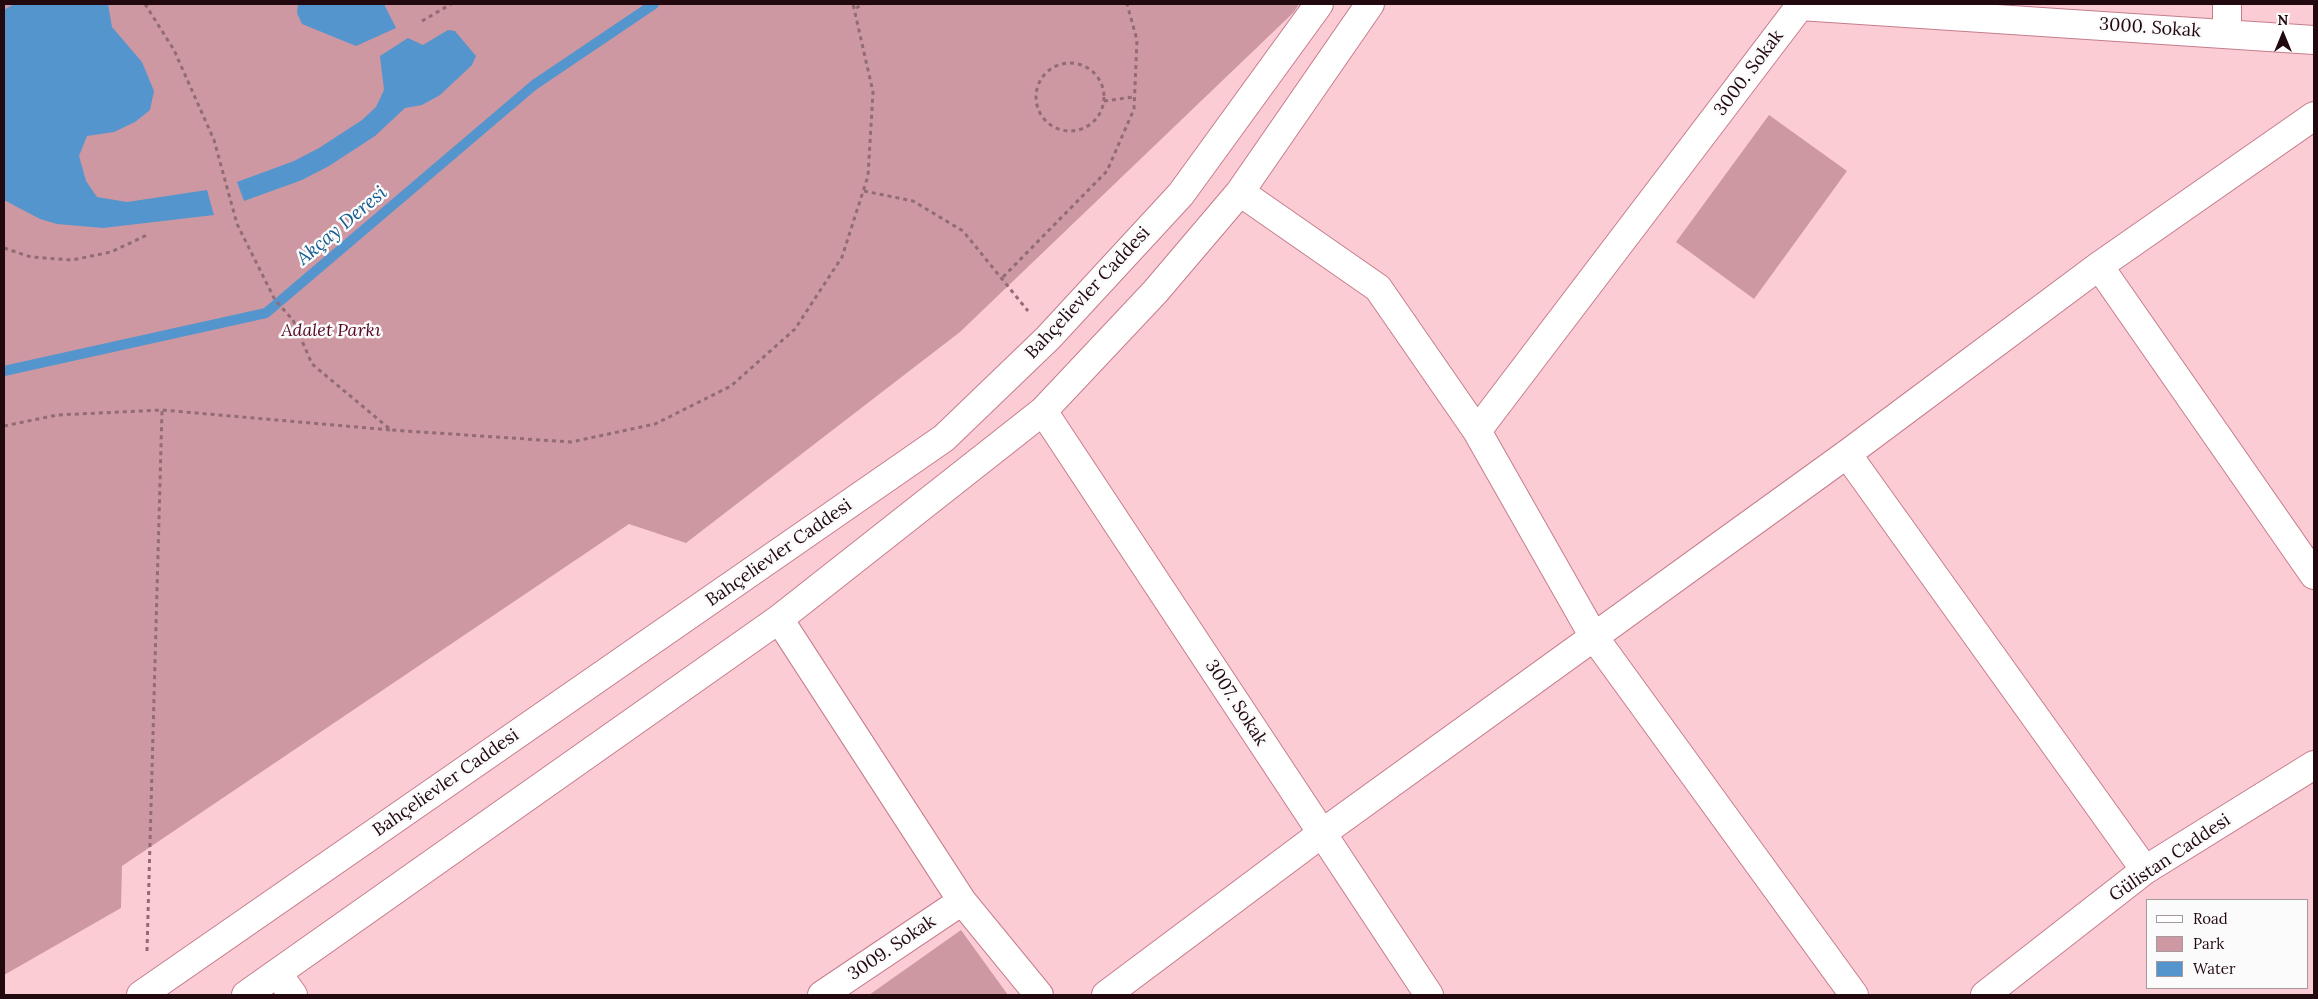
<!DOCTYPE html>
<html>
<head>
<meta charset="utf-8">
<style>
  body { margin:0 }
  #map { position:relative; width:2318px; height:999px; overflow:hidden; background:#fcccd4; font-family:Lora,serif }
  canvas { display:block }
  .frame { position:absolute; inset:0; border:5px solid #22080f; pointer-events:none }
  .legend { position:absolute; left:2146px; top:899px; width:162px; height:90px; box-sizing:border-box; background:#fbfbfb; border:1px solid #a49a9d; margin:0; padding:6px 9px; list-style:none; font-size:15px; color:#22080f }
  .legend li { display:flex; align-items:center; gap:10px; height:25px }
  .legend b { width:25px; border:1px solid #a49a9d }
  .north { position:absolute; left:2258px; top:10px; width:50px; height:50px; -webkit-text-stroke:4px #fbfbfb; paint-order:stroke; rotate:0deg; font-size:14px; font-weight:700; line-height:20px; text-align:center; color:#22080f }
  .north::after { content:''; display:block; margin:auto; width:18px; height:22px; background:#22080f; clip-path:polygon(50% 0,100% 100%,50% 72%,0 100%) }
</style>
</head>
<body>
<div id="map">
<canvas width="2318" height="999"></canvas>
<div class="frame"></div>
<ul class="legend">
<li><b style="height:6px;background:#fff"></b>Road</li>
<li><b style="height:14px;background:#cd98a1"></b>Park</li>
<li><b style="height:14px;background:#5595ce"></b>Water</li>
</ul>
<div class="north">N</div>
</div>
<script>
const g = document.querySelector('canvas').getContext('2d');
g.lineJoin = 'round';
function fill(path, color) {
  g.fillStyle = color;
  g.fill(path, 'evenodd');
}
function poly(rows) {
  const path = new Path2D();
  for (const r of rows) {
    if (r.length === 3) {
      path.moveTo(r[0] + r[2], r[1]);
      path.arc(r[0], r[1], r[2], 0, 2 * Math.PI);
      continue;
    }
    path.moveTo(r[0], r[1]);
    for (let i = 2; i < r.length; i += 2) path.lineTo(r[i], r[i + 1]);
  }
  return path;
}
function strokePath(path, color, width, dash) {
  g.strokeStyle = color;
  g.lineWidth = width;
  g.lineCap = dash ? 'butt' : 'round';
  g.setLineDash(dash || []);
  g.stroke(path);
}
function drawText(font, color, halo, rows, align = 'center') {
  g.font = font + ' Lora,serif';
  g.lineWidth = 5;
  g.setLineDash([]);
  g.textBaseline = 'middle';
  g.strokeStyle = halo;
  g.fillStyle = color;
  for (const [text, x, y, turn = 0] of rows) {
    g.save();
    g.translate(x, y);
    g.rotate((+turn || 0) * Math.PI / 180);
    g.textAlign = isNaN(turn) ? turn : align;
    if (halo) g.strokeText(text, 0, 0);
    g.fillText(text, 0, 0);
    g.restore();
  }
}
const green = poly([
  [4,4,1299,4,1294,12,960,332,686,543,629,524,122,866,121,908,4,975],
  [1769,115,1847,171,1754,299,1676,242],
  [961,930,1008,995,869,995]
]);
const water = poly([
  [14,4,108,4,112,27,142,62,154,91,150,110,135,122,114,132,87,136,79,156,86,181,97,197,127,202,207,190,214,215,103,228,57,224,40,219,4,200,4,10],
  [298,4,384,4,396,28,356,46,302,24,297,13],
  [448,30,455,31,476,56,472,65,440,95,422,105,405,108,375,136,329,166,302,180,244,201,237,182,294,161,319,148,362,120,376,107,384,90,380,56,408,38,423,45]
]);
const stream = poly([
  [4,371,266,313,534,85,654,4]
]);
const path = poly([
  [145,4,174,50,214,140,237,224,275,300,293,320,312,364,391,430,571,442,655,424,731,386,795,329,842,257,868,176,873,92,853,4],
  [856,8,864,4],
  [422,21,451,4],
  [1070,97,34],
  [1104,101,1134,97],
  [864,191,913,201,963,231,1028,311],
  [4,248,31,257,72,260,111,252,147,235],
  [1003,277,1107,171,1134,109,1137,40,1127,4],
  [4,426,57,415,162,410,391,430],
  [147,951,162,410]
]);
const minor = poly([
  [2227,33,2227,4],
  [1240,192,1378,288,1477,431,1594,637,1854,995],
  [2099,266,2314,575],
  [1043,411,1429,995],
  [1477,431,1800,6,2314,40],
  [1847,454,2145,870],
  [779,619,962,901,1039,995],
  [278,974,293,995],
  [141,995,944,438,1048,338,1181,194,1319,4],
  [246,995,779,619,1043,411,1155,292,1240,192,1370,4],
  [822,995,962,901],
  [1106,995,1321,834,1847,454,2099,266,2314,116],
  [1985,995,2145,870,2314,765]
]);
const streetNames = [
  ["3000. Sokak",2150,28,4],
  ["3000. Sokak",1749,73,-53],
  ["Bahçelievler Caddesi",1088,293,-47],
  ["Bahçelievler Caddesi",779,553,-35],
  ["3007. Sokak",1236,703,57],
  ["Bahçelievler Caddesi",446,783,-35],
  ["Gülistan Caddesi",2170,858,-34],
  ["3009. Sokak",892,948,-34]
];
const parkNames = [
  ["Adalet Parkı",331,331]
];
const waterNames = [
  ["Akçay Deresi",342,226,-40]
];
fill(green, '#cd98a1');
fill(water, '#5595ce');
strokePath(stream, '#5595ce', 10);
strokePath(minor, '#c57d8c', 30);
strokePath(path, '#926c74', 3, [4, 4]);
strokePath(minor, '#fff', 28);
drawText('18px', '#22080f', '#fbfbfb', streetNames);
drawText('italic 18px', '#570825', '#fbfbfb', parkNames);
drawText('italic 19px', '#125b90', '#fbfbfb', waterNames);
</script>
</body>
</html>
